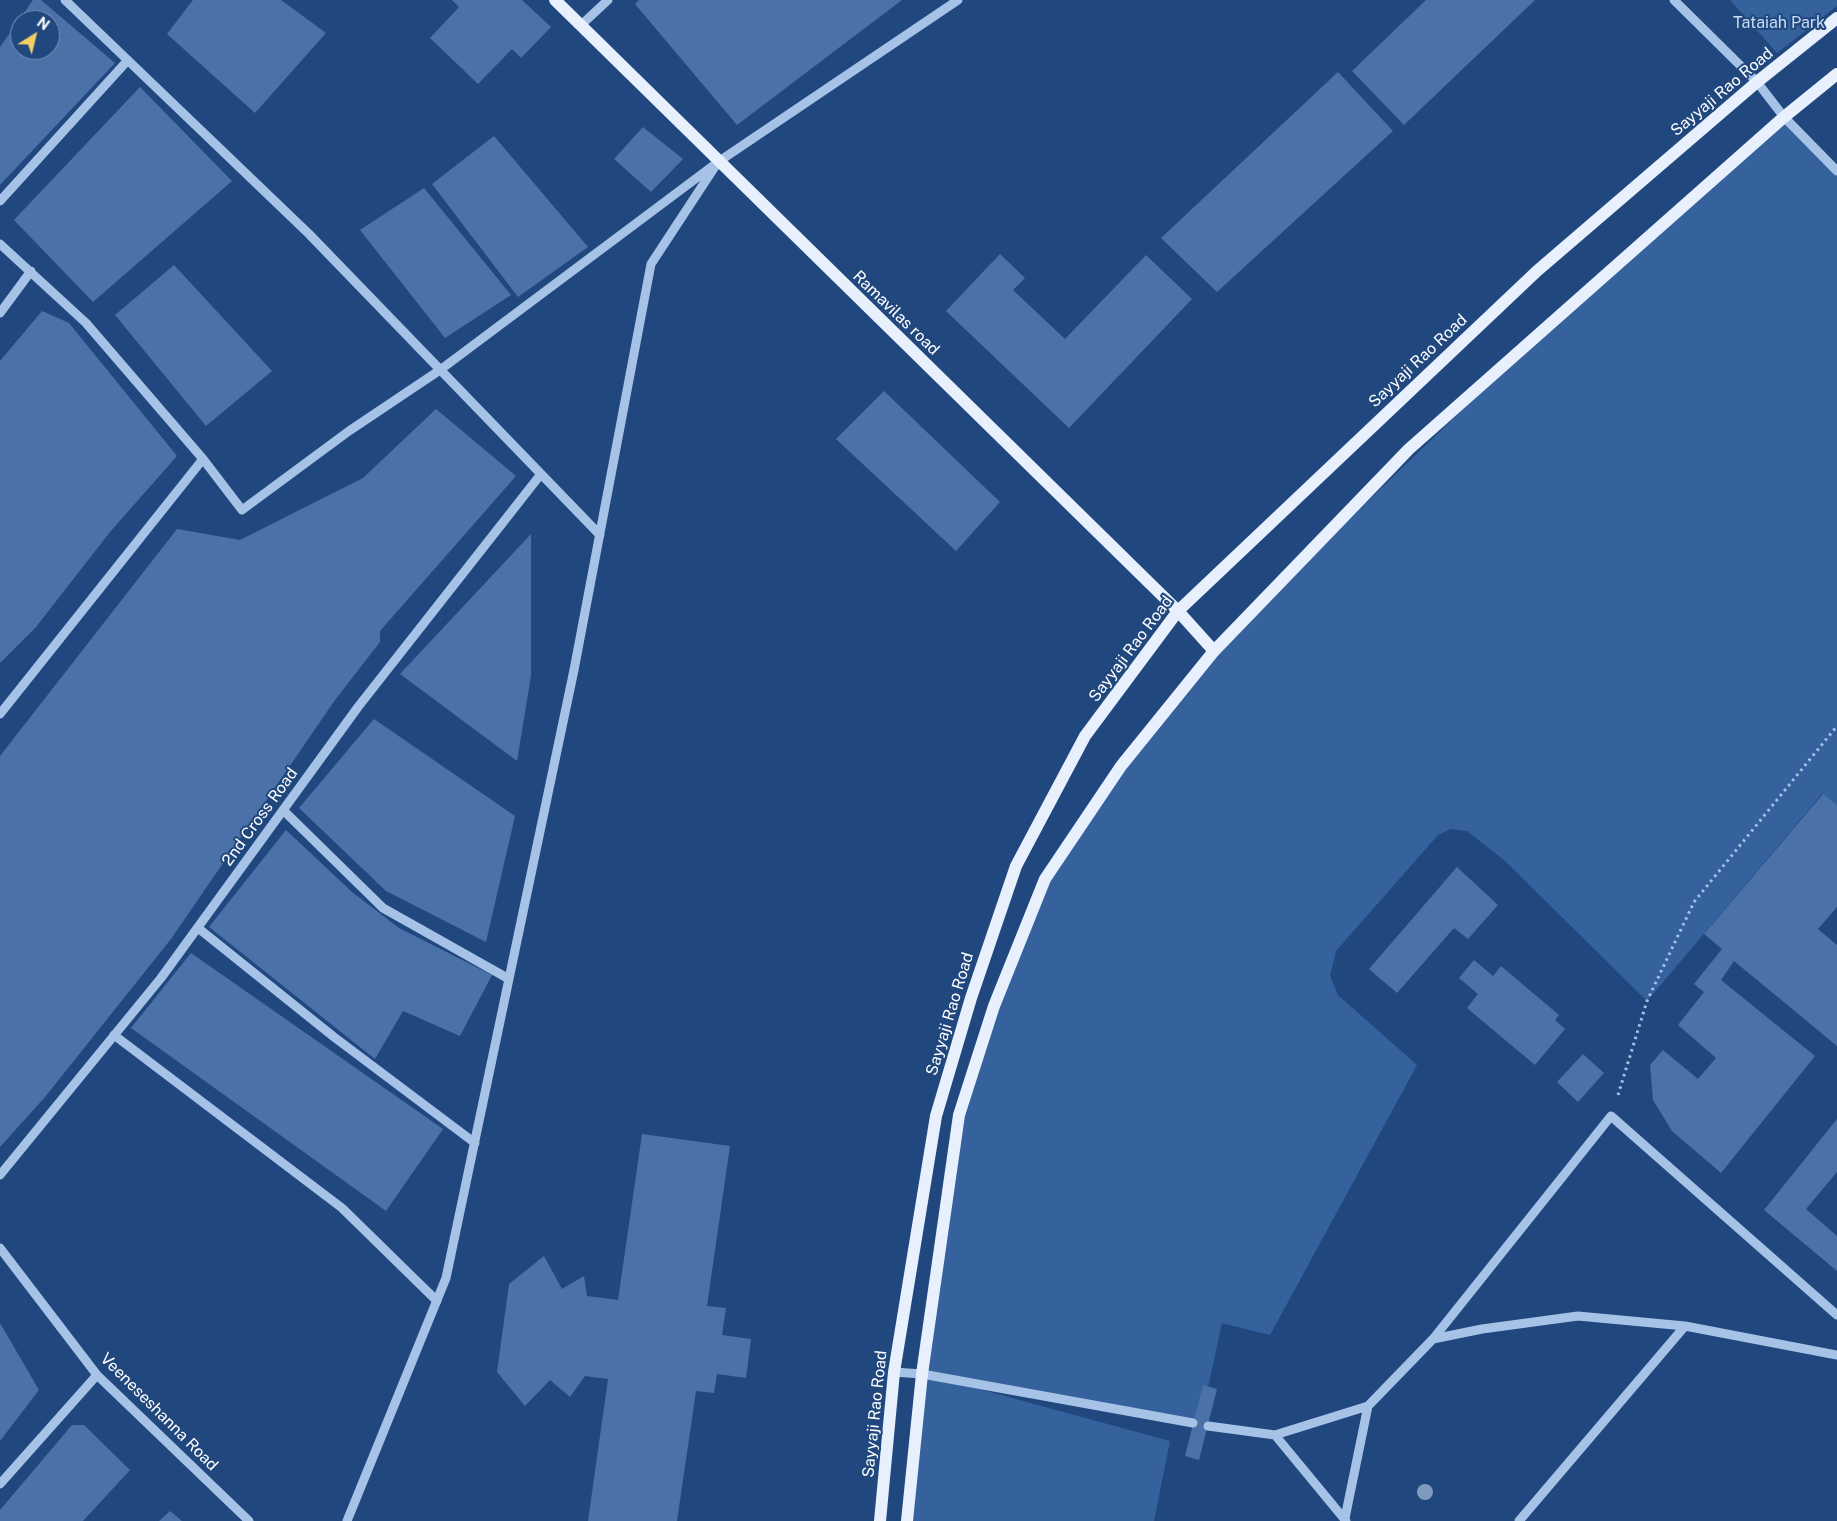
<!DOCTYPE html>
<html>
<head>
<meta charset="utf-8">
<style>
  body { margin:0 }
  #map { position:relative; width:1837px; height:1521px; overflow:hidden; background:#21487e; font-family:"Public Sans",sans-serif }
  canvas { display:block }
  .north { position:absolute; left:10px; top:10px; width:50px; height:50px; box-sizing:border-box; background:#21487e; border:1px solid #7a91b2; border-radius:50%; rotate:36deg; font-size:14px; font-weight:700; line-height:20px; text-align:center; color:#fff }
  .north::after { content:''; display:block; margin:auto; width:18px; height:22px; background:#f3cd68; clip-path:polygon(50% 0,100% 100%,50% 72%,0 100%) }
</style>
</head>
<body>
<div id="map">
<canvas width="1837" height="1521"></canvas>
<div class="north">N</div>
</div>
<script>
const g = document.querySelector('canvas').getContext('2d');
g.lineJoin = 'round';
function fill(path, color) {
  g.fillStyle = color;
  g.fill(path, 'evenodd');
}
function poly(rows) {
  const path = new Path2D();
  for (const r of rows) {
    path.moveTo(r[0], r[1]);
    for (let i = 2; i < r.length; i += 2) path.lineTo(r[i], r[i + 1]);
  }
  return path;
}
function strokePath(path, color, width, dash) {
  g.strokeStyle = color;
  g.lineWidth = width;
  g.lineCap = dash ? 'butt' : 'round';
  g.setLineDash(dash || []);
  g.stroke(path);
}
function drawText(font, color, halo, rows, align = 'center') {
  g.font = font + ' "Public Sans",sans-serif';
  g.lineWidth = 4;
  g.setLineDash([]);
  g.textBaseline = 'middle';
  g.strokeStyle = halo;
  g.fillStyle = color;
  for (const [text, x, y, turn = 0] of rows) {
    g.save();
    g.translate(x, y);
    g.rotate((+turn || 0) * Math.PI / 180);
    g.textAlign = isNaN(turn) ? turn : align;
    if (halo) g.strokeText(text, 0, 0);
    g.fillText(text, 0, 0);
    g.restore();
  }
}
const green = poly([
  [1730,0,1837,0,1837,6,1777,53],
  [1784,117,1837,171,1837,805,1822,794,1647,1001,1504,860,1467,831,1451,829,1438,835,1336,951,1330,976,1338,995,1417,1065,1270,1335,1222,1323,1200,1424,931,1376,1170,1441,1154,1521,903,1521,959,1115,1045,879,1121,766,1224,640,1574,302]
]);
const building = poly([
  [33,0,41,0,115,63,0,185,0,47],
  [20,20,50,20,50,50,20,50],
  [193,0,281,0,326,33,255,113,167,34],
  [452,0,522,0,551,27,521,58,512,49,478,84,430,38,459,7],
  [639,0,902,0,737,125,635,4],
  [1426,0,1535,0,1404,125,1352,71],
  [1338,72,1393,131,1217,292,1161,238],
  [140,87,232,181,93,302,14,220],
  [643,127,683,159,651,192,614,159],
  [494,136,588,247,518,297,432,184],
  [424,188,511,295,445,338,360,230],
  [1000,254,1025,278,1013,290,1065,339,1146,255,1192,299,1069,428,946,311],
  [174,265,272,371,206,426,115,315],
  [42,311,69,323,177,456,110,532,36,627,0,663,0,361],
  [884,391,1000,502,956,551,836,439],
  [436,409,516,476,380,631,380,642,335,700,171,939,45,1097,0,1147,0,756,177,529,240,540,363,478],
  [531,534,531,676,517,761,400,674],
  [374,719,515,816,486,942,386,891,299,808],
  [1823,794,1837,805,1837,907,1818,929,1837,945,1837,1046,1734,961,1721,980,1815,1056,1721,1173,1672,1131,1653,1100,1650,1065,1663,1050,1698,1079,1716,1058,1678,1025,1704,992,1694,984,1722,949,1704,934],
  [286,830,352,892,399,928,492,975,460,1036,403,1011,375,1059,209,927],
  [1457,867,1498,905,1468,939,1454,928,1397,993,1369,969],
  [191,953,443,1129,386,1211,131,1028],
  [1474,960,1493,976,1501,966,1559,1015,1555,1020,1565,1029,1535,1065,1467,1008,1478,994,1459,978],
  [1583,1054,1604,1073,1578,1102,1557,1082],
  [1837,1119,1837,1172,1806,1209,1837,1236,1837,1271,1764,1210],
  [642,1134,730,1146,707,1306,726,1308,722,1335,751,1339,746,1378,717,1374,714,1393,696,1391,677,1521,588,1521,608,1379,585,1376,570,1397,550,1380,525,1406,497,1372,509,1284,544,1256,562,1289,584,1276,587,1296,618,1300],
  [0,1323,39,1390,0,1441],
  [1203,1385,1217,1389,1199,1460,1185,1456],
  [72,1425,84,1425,130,1470,83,1521,0,1521,0,1510],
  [170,1511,182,1521,159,1521]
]);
const path = poly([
  [1618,1095,1647,1001,1694,902,1837,726]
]);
const minor = poly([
  [65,0,309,234,600,535],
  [1674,0,1757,82,1784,117,1837,171],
  [580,26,608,0],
  [0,201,128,60],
  [0,244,86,323,203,459],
  [0,313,31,271],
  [0,714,203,459,242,510,349,431,440,370,718,162,958,0],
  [283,810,383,908,509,979],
  [198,928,334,1037,475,1143],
  [114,1035,342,1208,437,1301],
  [0,1175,161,978,358,707,541,474],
  [0,1248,97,1375,249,1521],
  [1433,1339,1611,1116,1837,1315],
  [894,1372,922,1374,1193,1423],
  [1208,1426,1275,1435,1368,1406,1433,1339,1482,1329,1578,1316,1685,1326,1837,1355],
  [1275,1435,1346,1521],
  [0,1484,97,1375],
  [1345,1518,1368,1406],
  [347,1521,446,1278,574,670,651,264,718,162],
  [1519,1521,1685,1326]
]);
const major = poly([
  [555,0,1178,611,1214,651],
  [880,1521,894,1372,936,1116,971,998,1016,866,1085,736,1178,611,1537,271,1757,82,1837,18],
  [907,1521,922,1374,959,1115,994,1006,1045,879,1121,766,1214,651,1409,449,1784,117,1837,74]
]);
const trees = [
  [1425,1492]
];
const parkNames = [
  ["Tataiah Park",1779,23]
];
const streetNames = [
  ["Sayyaji Rao Road",1722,92,-40],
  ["Ramavilas road",896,313,44],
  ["Sayyaji Rao Road",1418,361,-43],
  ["Sayyaji Rao Road",1131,649,-53],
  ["2nd Cross Road",260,817,-54],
  ["Sayyaji Rao Road",950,1014,-73],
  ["Veeneseshanna Road",159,1412,45],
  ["Sayyaji Rao Road",875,1414,-84]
];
fill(green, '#35629c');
fill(building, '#4a72a8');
strokePath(path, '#a6c2e7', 3, [2.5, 4]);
strokePath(minor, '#a6c2e7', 9);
strokePath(major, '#e8f0fd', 12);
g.fillStyle = '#7e9abf';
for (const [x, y] of trees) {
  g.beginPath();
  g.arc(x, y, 8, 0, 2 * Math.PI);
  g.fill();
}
drawText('16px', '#caddf5', '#21487e', parkNames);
drawText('16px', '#fff', '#21487e', streetNames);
</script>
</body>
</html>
